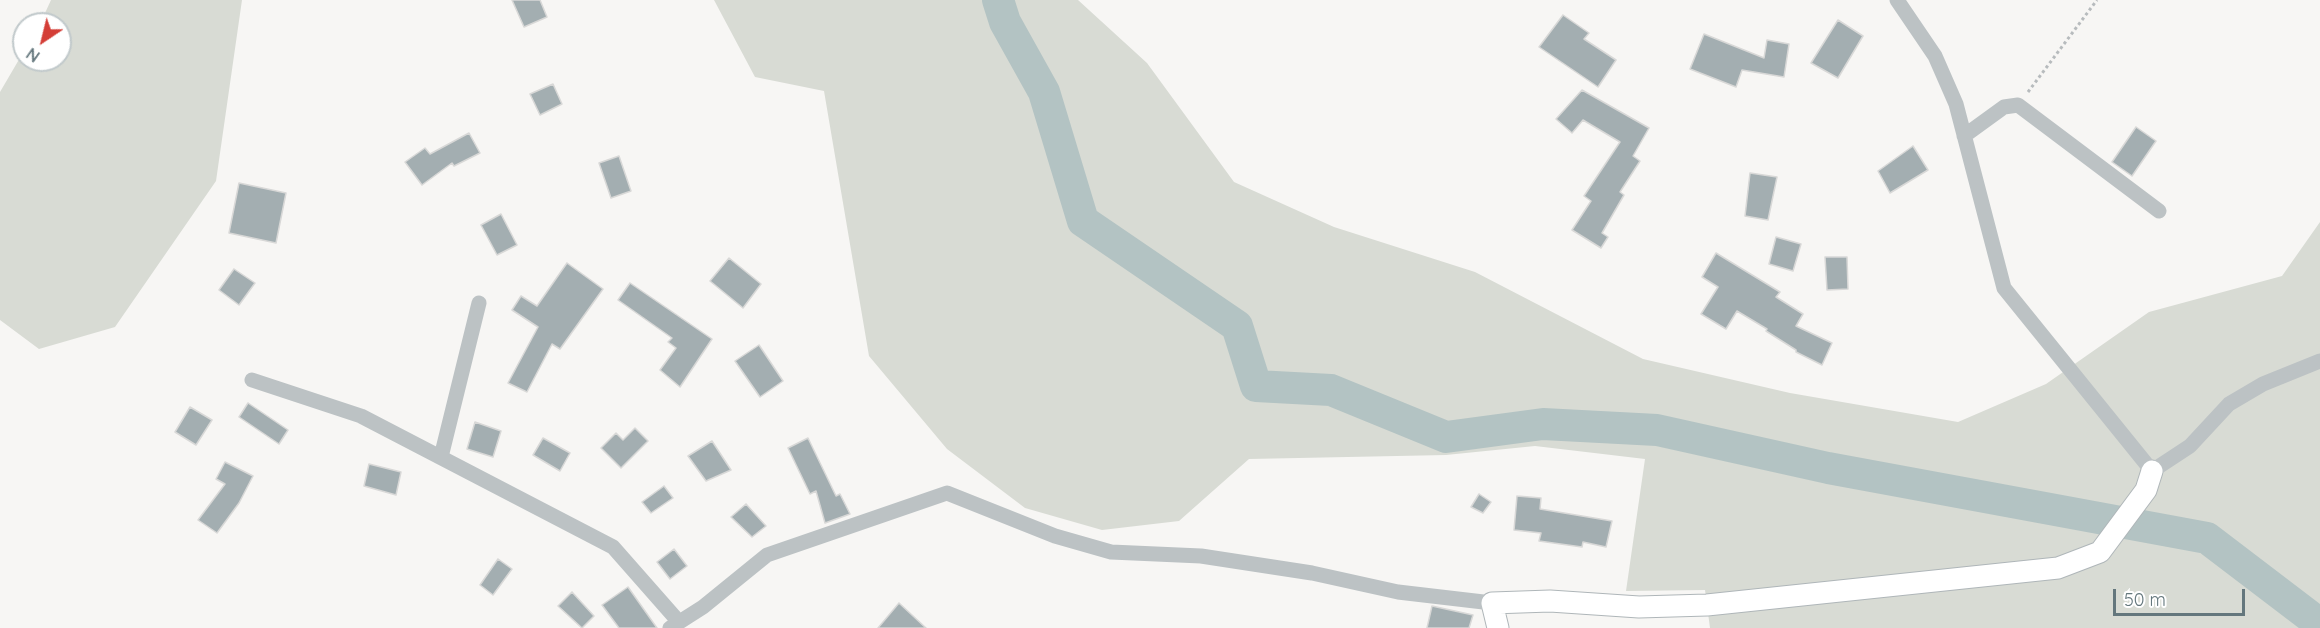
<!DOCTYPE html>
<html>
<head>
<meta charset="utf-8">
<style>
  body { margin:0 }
  #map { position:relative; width:2320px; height:628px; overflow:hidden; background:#f7f6f4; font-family:Quicksand,sans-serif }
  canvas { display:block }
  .north { position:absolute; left:12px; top:12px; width:60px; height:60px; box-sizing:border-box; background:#fff; border:2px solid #c1c9cb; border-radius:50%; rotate:215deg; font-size:16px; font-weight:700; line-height:24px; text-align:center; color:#64777d }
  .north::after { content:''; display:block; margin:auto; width:21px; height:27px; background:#d43e37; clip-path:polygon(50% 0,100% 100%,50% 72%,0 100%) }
  .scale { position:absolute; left:2113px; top:589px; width:132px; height:27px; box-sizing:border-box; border:3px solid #64777d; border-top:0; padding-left:8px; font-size:18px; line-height:21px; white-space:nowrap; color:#64777d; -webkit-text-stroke:4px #fff; paint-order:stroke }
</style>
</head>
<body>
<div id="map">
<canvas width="2320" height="628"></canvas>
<div class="north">N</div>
<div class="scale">50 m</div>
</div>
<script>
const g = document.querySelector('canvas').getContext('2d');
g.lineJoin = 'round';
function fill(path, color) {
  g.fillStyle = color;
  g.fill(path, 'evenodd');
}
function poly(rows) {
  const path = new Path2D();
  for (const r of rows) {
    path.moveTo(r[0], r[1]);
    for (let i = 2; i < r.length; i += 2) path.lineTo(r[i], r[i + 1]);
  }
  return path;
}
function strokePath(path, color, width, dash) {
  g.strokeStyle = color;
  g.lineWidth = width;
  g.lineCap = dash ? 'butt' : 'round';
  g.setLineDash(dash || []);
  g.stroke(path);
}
const green = poly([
  [51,0,242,0,216,181,115,327,39,349,0,320,0,92,24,51,24,60,60,60,60,24,40,24],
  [714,0,1078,0,1147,63,1234,182,1334,227,1475,272,1643,359,1790,393,1958,422,2046,384,2149,312,2282,276,2320,222,2320,628,1710,628,1705,590,1626,591,1645,459,1535,446,1446,455,1249,459,1179,521,1102,530,1025,508,947,449,869,356,824,91,755,77]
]);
const river = poly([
  [998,0,1005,22,1044,92,1083,221,1237,326,1256,386,1331,390,1446,437,1543,424,1657,430,1828,468,2207,538,2320,624]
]);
const building = poly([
  [512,0,540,0,547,17,524,27,512,0],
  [1563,15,1589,33,1584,39,1616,60,1598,87,1539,47,1563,15],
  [1838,20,1863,36,1838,78,1811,63,1838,20],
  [1704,34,1764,58,1767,40,1789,44,1784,77,1742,70,1736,87,1690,69,1704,34],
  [553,84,562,104,540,115,530,94,553,84],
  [1582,90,1649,128,1633,156,1640,161,1620,192,1624,195,1602,233,1608,237,1601,248,1572,230,1591,201,1584,196,1620,142,1583,120,1572,133,1556,119,1582,90],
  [2136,127,2156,141,2132,176,2112,162,2136,127],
  [469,133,480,153,454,166,452,163,422,185,405,162,425,148,430,154,469,133],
  [1913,146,1928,170,1890,193,1878,171,1913,146],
  [619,156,631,191,611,198,599,163,619,156],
  [1750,173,1777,177,1768,220,1745,216,1750,173],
  [239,183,286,193,276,243,229,233,239,183],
  [501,214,517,245,497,255,481,225,501,214],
  [1776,237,1801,244,1793,271,1769,264,1776,237],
  [1716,253,1780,292,1776,297,1803,314,1796,326,1832,343,1822,365,1796,352,1796,350,1766,331,1767,329,1737,311,1726,329,1701,314,1718,287,1702,277,1716,253],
  [1825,257,1847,257,1848,289,1827,290,1825,257],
  [729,258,761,284,743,308,710,281,729,258],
  [567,263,603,289,560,349,552,344,527,392,508,383,538,327,512,310,521,296,537,306,567,263],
  [234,269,255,283,239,305,219,290,234,269],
  [630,283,712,339,680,387,660,370,676,348,668,342,672,338,618,300,630,283],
  [759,345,783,381,760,397,735,361,759,345],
  [248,403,288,430,279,444,239,417,248,403],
  [190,407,212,420,196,445,175,432,190,407],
  [475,422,501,431,493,457,467,449,475,422],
  [635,428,648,441,621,468,601,448,616,433,623,440,635,428],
  [543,438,570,453,560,471,533,455,543,438],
  [808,438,836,496,840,494,850,514,825,523,816,491,810,494,788,448,808,438],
  [712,441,731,470,706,481,688,456,712,441],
  [225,462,253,476,239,503,217,533,198,520,225,484,216,479,225,462],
  [369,464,401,472,396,495,364,486,369,464],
  [664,486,673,498,651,513,642,502,664,486],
  [1479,494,1491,502,1483,513,1471,507,1479,494],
  [1517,496,1541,498,1540,509,1612,521,1606,547,1583,542,1582,547,1539,541,1541,533,1514,530,1517,496],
  [746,504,766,526,752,537,731,517,746,504],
  [674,549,687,566,670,579,657,562,674,549],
  [498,559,512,569,493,595,480,585,498,559],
  [628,587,657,628,619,628,602,605,628,587],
  [572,592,594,616,582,628,558,606,572,592],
  [899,603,926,628,878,628,899,603],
  [1432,606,1473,615,1469,628,1427,628,1432,606]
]);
const path = poly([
  [2028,92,2097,0]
]);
const street = poly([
  [1897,0,1935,56,1956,104,2004,288,2152,471,2190,446,2229,404,2263,384,2320,361],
  [1964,136,2004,107,2018,105,2159,211],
  [252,380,361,416,613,547,679,622],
  [441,457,479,303],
  [670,628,703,607,767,555,947,493,1055,536,1111,552,1201,556,1312,573,1398,592,1492,603]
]);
const secondary = poly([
  [1498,628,1492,603,1550,601,1639,607,1707,605,2058,568,2100,552,2146,490,2152,471]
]);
fill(green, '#d8dbd4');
strokePath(river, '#b3c3c3', 32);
fill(building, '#a3aeb1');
strokePath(building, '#d8d8d7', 1.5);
strokePath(secondary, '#afb6b9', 23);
strokePath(path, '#b7bbbd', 3, [3, 3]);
strokePath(street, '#bcc2c4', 15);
strokePath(secondary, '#fff', 21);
</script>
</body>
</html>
